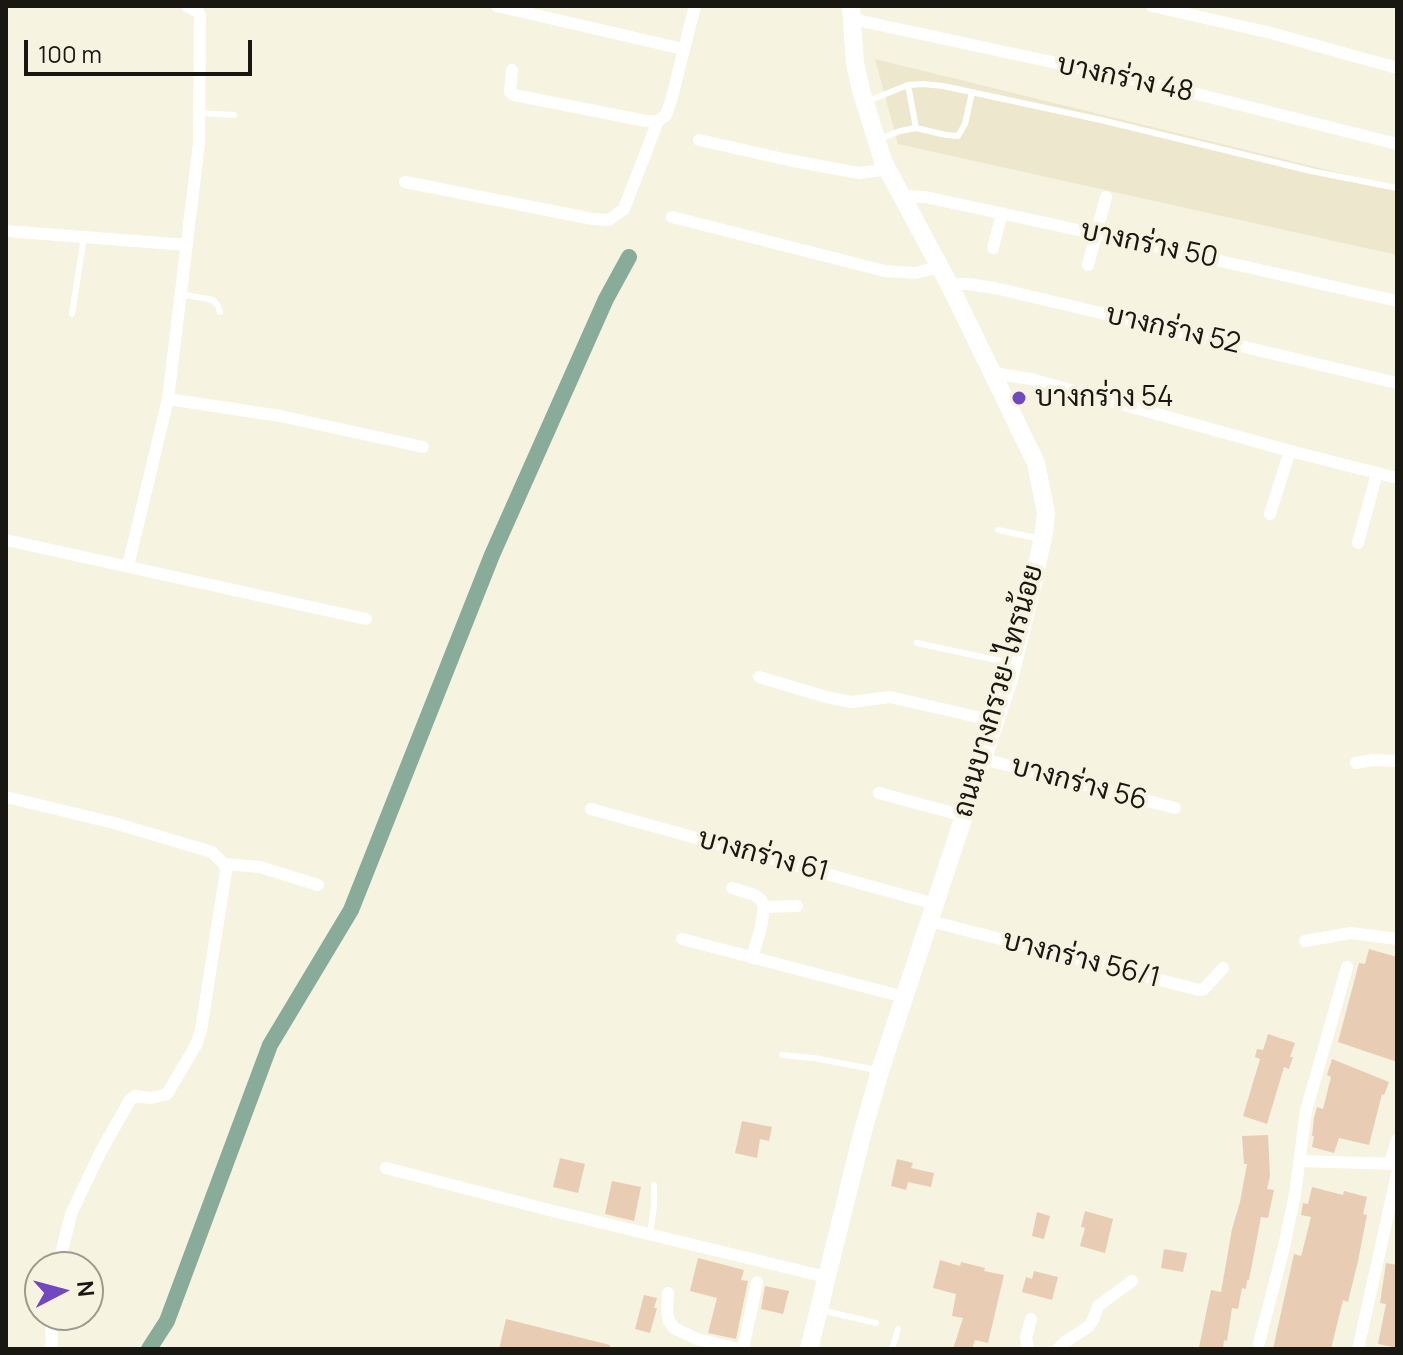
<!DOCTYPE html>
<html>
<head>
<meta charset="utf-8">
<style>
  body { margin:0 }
  #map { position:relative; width:1403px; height:1355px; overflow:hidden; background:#f6f3e1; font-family:Manrope,sans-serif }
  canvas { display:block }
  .frame { position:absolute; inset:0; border:8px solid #191711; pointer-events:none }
  .north { position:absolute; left:24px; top:1251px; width:80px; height:80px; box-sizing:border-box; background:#f6f3e1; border:2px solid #9e9b8e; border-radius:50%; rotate:84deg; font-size:22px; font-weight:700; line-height:32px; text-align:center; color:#191711 }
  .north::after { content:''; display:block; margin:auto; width:28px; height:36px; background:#7248c1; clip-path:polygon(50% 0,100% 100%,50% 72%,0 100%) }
  .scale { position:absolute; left:24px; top:40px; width:228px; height:36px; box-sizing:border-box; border:4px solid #191711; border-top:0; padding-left:10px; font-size:24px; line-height:28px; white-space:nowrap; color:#191711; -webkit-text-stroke:6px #f6f3e1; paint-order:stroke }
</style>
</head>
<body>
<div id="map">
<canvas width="1403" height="1355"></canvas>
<div class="frame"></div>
<div class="north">N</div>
<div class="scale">100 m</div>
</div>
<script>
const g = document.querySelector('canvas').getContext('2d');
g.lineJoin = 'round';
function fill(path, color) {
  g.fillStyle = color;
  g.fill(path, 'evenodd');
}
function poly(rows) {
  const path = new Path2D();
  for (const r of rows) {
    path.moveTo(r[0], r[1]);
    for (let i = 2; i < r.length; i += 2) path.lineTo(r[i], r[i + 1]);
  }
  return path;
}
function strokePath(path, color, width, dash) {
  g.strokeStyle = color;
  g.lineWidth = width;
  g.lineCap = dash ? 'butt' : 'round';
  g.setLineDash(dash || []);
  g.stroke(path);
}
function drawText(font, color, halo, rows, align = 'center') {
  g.font = font + ' Manrope,Sarabun,sans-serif';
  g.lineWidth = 8;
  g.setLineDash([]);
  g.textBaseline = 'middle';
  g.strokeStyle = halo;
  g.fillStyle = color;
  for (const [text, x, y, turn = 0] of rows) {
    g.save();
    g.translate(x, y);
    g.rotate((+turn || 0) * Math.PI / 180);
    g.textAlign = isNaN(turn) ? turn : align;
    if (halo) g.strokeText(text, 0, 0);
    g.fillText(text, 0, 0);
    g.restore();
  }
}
const built = poly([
  [875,59,1397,187,1397,255,898,144]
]);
const canal = poly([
  [149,1349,167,1321,270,1045,351,910,492,555,606,299,629,257]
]);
const building = poly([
  [1369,949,1397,957,1397,1062,1338,1042,1359,963,1365,964],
  [1268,1034,1295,1043,1290,1057,1293,1057,1289,1069,1284,1067,1267,1124,1243,1116,1260,1059,1255,1057,1257,1049,1263,1050],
  [1332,1059,1389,1082,1384,1095,1382,1094,1369,1145,1339,1138,1334,1153,1312,1147,1314,1136,1312,1136,1314,1118,1317,1107,1323,1109,1331,1077,1327,1075],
  [742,1121,772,1127,769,1141,760,1139,757,1158,735,1153],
  [1268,1135,1270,1176,1267,1189,1274,1190,1268,1218,1261,1217,1249,1280,1247,1280,1246,1289,1242,1288,1238,1309,1232,1308,1227,1341,1224,1340,1223,1349,1199,1347,1211,1290,1221,1292,1232,1229,1240,1202,1247,1164,1244,1164,1242,1136],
  [560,1158,585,1164,578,1193,553,1187],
  [897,1159,913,1163,911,1168,934,1173,931,1187,908,1182,906,1190,891,1186],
  [612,1181,641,1187,634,1221,605,1214],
  [1312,1187,1343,1195,1344,1191,1367,1197,1363,1214,1367,1215,1358,1261,1348,1302,1343,1300,1331,1349,1273,1349,1294,1254,1301,1256,1302,1253,1311,1217,1301,1215,1303,1203,1308,1204],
  [1085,1211,1113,1219,1105,1253,1080,1246,1085,1228,1081,1227],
  [1037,1212,1050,1216,1044,1239,1032,1236],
  [1164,1249,1187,1253,1183,1272,1161,1268],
  [698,1258,744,1270,741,1280,748,1281,736,1339,708,1333,717,1298,690,1291],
  [940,1260,960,1266,961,1262,985,1268,984,1271,1004,1275,988,1343,975,1340,972,1349,953,1349,963,1318,952,1316,956,1294,933,1288],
  [1386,1263,1397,1265,1397,1348,1378,1344,1386,1304,1380,1303],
  [1034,1271,1058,1277,1052,1300,1022,1292,1026,1277,1032,1279],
  [765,1286,789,1291,783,1314,761,1309],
  [644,1295,657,1298,654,1308,657,1308,650,1333,635,1329],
  [506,1319,610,1345,609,1349,499,1349]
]);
const lane = poly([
  [908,85,916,128],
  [868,101,908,85,923,84,943,86,1101,120,1311,171,1397,188],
  [199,113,234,115],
  [879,139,900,131,916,128,946,135,958,136,965,124,972,92],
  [181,294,213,300,218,306,220,312],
  [72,314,84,237],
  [998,530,1041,539],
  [917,643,1010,663],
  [782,1055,814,1058,877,1070],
  [650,1234,654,1207,654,1185],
  [821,1310,876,1323],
  [892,1349,898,1329]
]);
const street = poly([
  [497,6,683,49],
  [1152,6,1271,33,1397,68],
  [852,19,1177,89,1397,144],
  [512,70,510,92,514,95,646,121,658,121,666,115,671,101,695,6],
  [699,140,788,160,859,173,888,169],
  [405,182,593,219,609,220,624,209,658,121],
  [901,196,925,197,1167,249,1397,301],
  [672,217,885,271,915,273,939,267],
  [6,231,187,245],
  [993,248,1002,213],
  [1088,265,1106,197],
  [949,284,968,284,995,288,1397,383],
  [993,373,1031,379,1290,451,1377,473,1358,543],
  [168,399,280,416,423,447],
  [1377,473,1397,478],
  [1270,514,1290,451],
  [6,540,366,619],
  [128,566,168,399,199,143,200,16,198,12,187,6],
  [759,677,826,697,851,702,890,697,995,721],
  [983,759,1175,808],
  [1356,763,1373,760,1397,761],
  [879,793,964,816],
  [6,797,114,823,212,852,224,864,226,871,201,1030,196,1045,167,1094,151,1098,135,1096,130,1100,100,1153,71,1214,58,1267],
  [591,809,935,904],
  [224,864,260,867,318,885],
  [732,888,755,895,761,900,764,907,761,927,752,958],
  [764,907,797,906],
  [930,921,1199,990,1204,989,1223,968],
  [682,939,904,997],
  [1305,941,1351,933,1397,939],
  [1299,1161,1397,1164],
  [1390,1164,1397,1140],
  [386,1168,545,1209,826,1277],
  [668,1293,667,1312,669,1321,674,1328,697,1339,738,1349],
  [50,1315,52,1342,50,1349],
  [1259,1343,1284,1247,1295,1194,1306,1111,1347,967],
  [743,1349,757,1282],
  [1028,1349,1026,1338,1031,1319],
  [1058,1349,1065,1342,1088,1327,1093,1320,1098,1306,1132,1281],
  [1358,1349,1397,1174]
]);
const secondary = poly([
  [809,1349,863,1131,880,1071,1009,679,1033,583,1044,532,1046,513,1036,463,949,284,883,161,861,90,855,63,851,6]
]);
const markers = [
  [1019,398,8,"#7248c1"]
];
const streetNames = [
  ["บางกร่าง 48",1125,79,12],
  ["บางกร่าง 50",1149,245,12],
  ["บางกร่าง 52",1173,330,13],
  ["ถนนบางกรวย-ไทรน้อย",999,691,-74],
  ["บางกร่าง 56",1079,784,15],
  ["บางกร่าง 61",763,856,15],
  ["บางกร่าง 56/1",1081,960,14]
];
const poiNames = [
  ["บางกร่าง 54",1035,398]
];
fill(built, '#ede7ce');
strokePath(canal, '#89ab99', 16);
fill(building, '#e8cdb4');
strokePath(lane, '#fff', 6);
strokePath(street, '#fff', 12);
strokePath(secondary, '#fff', 18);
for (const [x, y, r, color] of markers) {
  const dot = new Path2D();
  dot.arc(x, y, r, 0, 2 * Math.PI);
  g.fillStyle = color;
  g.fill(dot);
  strokePath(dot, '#f6f3e1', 3);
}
drawText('28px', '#191711', '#f6f3e1', streetNames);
drawText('28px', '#191711', '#f6f3e1', poiNames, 'left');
</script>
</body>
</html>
